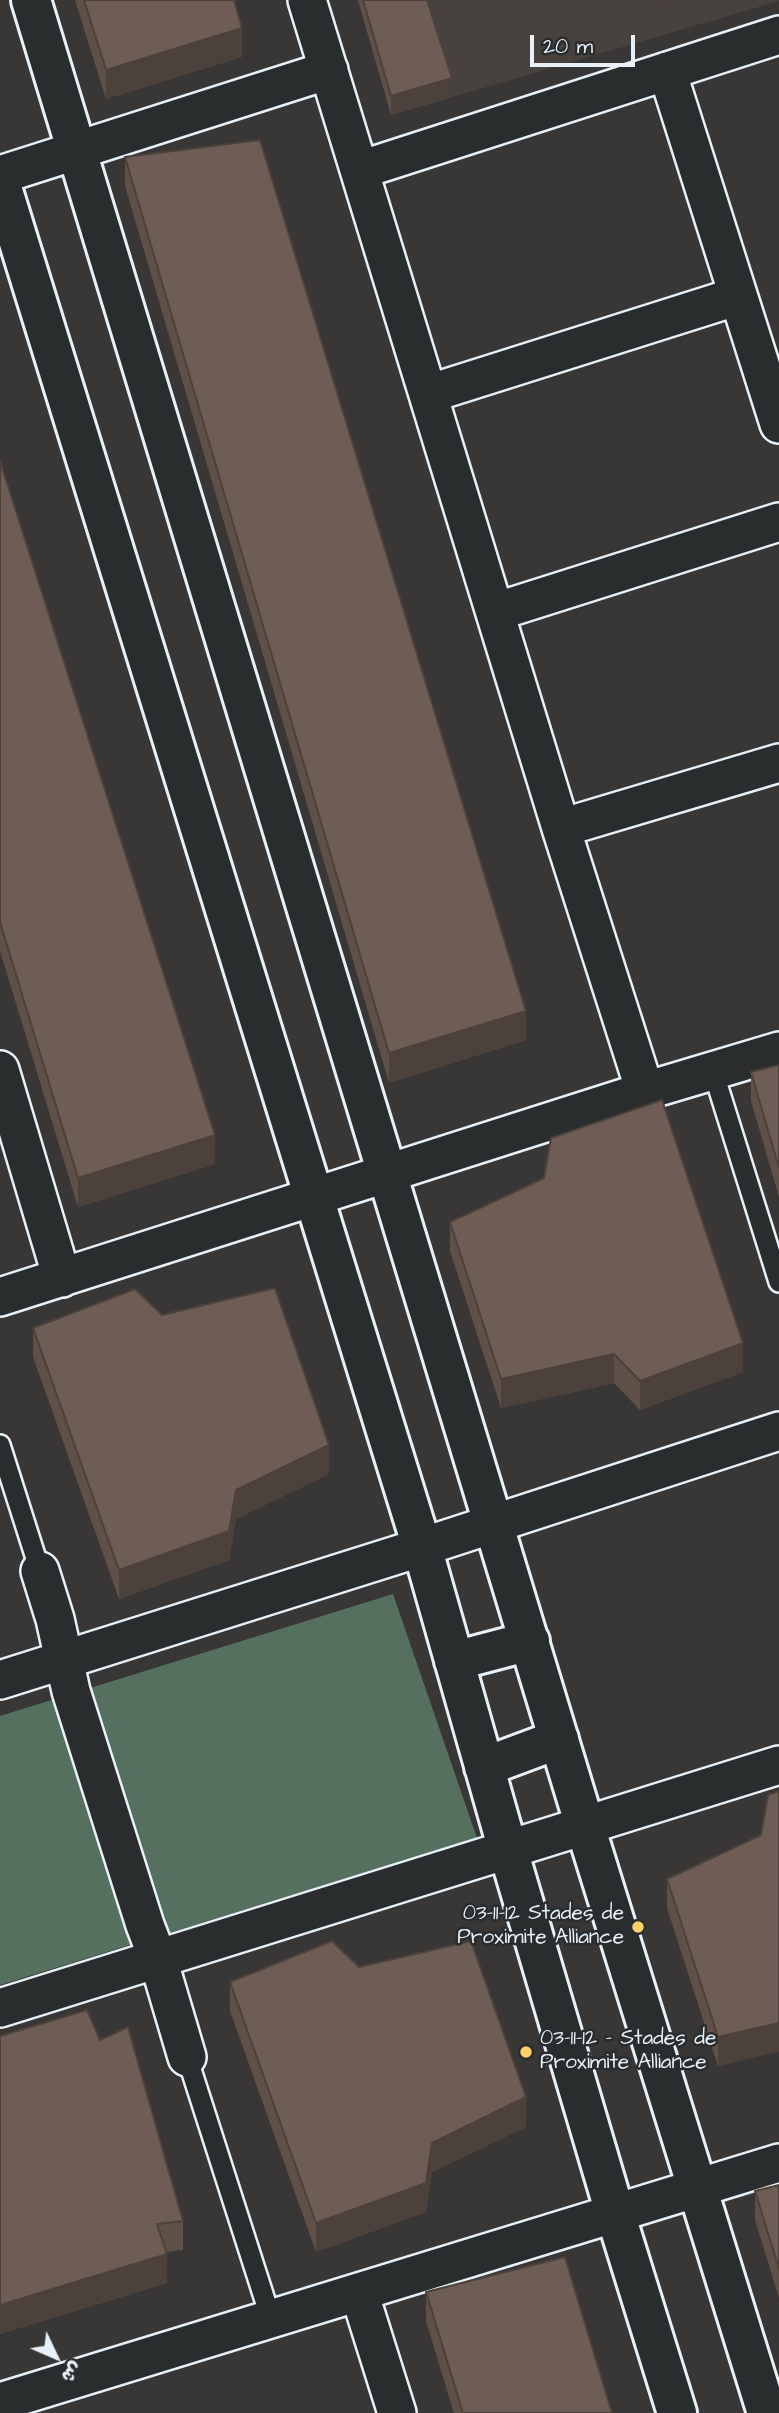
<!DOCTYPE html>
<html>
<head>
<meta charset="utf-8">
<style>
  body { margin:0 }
  #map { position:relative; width:779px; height:2413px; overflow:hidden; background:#383736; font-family:"Architects Daughter","Playpen Sans Arabic",sans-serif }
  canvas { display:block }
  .north { position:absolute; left:21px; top:2322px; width:70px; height:70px; -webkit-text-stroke:5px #2a2d2e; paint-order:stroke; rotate:134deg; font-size:19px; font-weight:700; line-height:28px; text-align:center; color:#e8f1f8 }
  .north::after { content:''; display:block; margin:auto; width:24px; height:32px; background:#e8f1f8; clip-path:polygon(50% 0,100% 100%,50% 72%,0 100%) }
  .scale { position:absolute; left:530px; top:35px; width:105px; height:32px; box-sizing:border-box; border:4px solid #e8f1f8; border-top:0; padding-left:9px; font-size:21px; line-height:24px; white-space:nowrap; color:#e8f1f8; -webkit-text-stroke:5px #2a2d2e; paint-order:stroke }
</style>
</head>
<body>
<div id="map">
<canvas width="779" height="2413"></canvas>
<div class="north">ش</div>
<div class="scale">20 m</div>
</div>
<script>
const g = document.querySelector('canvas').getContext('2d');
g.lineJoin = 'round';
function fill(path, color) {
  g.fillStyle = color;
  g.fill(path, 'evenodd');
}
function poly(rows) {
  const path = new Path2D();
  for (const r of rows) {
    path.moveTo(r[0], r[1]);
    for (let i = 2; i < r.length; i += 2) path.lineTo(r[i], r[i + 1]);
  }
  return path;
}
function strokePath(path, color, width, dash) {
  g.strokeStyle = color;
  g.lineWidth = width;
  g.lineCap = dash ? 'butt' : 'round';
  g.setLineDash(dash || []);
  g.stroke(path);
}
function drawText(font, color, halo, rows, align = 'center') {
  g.font = font + ' "Architects Daughter",sans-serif';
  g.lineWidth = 5;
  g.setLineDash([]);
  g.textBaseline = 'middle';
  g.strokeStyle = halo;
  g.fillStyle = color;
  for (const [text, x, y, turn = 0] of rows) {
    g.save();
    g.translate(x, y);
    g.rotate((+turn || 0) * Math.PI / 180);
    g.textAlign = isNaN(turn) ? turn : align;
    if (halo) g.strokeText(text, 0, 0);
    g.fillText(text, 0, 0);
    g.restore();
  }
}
const built = poly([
  [358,0,779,0,779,1,391,115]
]);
const green = poly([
  [393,1594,477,1838,0,1985,0,1716]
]);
const lane = poly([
  [713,1071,779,1282],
  [0,1445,40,1571],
  [187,2057,271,2319]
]);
const street = poly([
  [307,0,561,828,645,1091],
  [667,71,779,424],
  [360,170,779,35],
  [0,175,329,70],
  [428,394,738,296],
  [495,612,779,522],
  [561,828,779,763],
  [0,1070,62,1278],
  [0,1297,645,1091,779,1051],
  [40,1571,55,1619,71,1691,145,1925,158,1959,187,2057],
  [0,1680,422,1547,779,1431],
  [0,2008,779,1765],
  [359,2292,397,2413],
  [0,2402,779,2163]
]);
const secondary = poly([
  [31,0,585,1826,767,2413],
  [0,181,422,1547,508,1850,615,2213,677,2413],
  [454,1661,530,1641],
  [484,1767,559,1739]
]);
const wall = poly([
  [75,0,234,0,242,57,106,99],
  [358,0,427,0,452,97,391,115],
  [125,157,526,1040,389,1083,125,186],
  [0,461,215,1164,78,1207,0,951],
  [779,1065,779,1197,751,1101,751,1072],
  [450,1222,743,1372,640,1410,614,1383,501,1408,450,1251],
  [33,1328,329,1474,236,1519,229,1560,119,1599,33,1357],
  [761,1835,718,2066,667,1908,667,1879],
  [359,1967,526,2127,432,2172,426,2212,316,2252,230,2011,230,1982],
  [0,2036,183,2221,183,2250,166,2252,167,2283,0,2334],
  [779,2185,779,2298,755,2220,755,2191],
  [426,2292,612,2413,454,2413,426,2321]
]);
const shadedWall = poly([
  [647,0,668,0,647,6],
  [242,28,242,57,106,99,106,70],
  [452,78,452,97,391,115,391,96],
  [526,1011,526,1040,389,1083,389,1053],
  [215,1135,215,1164,78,1207,78,1178],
  [743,1343,743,1372,640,1410,640,1381],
  [614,1354,614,1383,501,1408,501,1379],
  [329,1445,329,1474,236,1519,229,1560,119,1599,119,1570,236,1490],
  [779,2023,779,2052,718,2066,718,2037],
  [526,2097,526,2127,432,2172,426,2212,316,2252,316,2223,432,2143],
  [167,2254,167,2283,0,2334,0,2305]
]);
const building = poly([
  [84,0,234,0,242,28,106,70,84,0],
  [363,0,427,0,452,78,391,96,363,0],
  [260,140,526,1011,389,1053,125,157,260,140],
  [0,461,215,1135,78,1178,0,922,0,461],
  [779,1065,779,1168,751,1072,779,1065],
  [662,1100,743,1343,640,1381,614,1354,501,1379,450,1222,544,1178,551,1138,662,1100],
  [275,1288,329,1445,236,1490,229,1531,119,1570,33,1328,135,1289,162,1315,275,1288],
  [779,1791,779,2023,718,2037,667,1879,761,1835,768,1795,779,1791],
  [332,1941,359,1967,471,1941,526,2097,432,2143,426,2183,316,2223,230,1982,332,1941],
  [87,2010,100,2040,128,2027,183,2221,157,2224,167,2254,0,2305,0,2036,87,2010],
  [779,2185,779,2269,755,2191,779,2185],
  [565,2257,612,2413,463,2413,426,2292,565,2257]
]);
const markers = [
  [638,1927,7,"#ffd166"],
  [526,2052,7,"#ffd166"]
];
const poiNames = [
  ["03-11-12 Stades de",624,1915],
  ["Proximite Alliance",624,1939],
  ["03-11-12 - Stades de",540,2040,"left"],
  ["Proximite Alliance",540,2064,"left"]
];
fill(built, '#48423f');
fill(green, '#55705f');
strokePath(lane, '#e8f1f8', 24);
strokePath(street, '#e8f1f8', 42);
strokePath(secondary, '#e8f1f8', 44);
strokePath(lane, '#2a2d2e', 19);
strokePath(street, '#2a2d2e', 37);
strokePath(secondary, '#2a2d2e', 38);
fill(wall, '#5f5048');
fill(shadedWall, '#4d413b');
fill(building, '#6e5d54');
strokePath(building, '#4d413b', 2);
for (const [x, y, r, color] of markers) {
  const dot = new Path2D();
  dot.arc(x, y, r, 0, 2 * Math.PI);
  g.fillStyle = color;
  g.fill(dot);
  strokePath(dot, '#2a2d2e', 2.5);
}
drawText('21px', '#e8f1f8', '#2a2d2e', poiNames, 'right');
</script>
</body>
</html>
